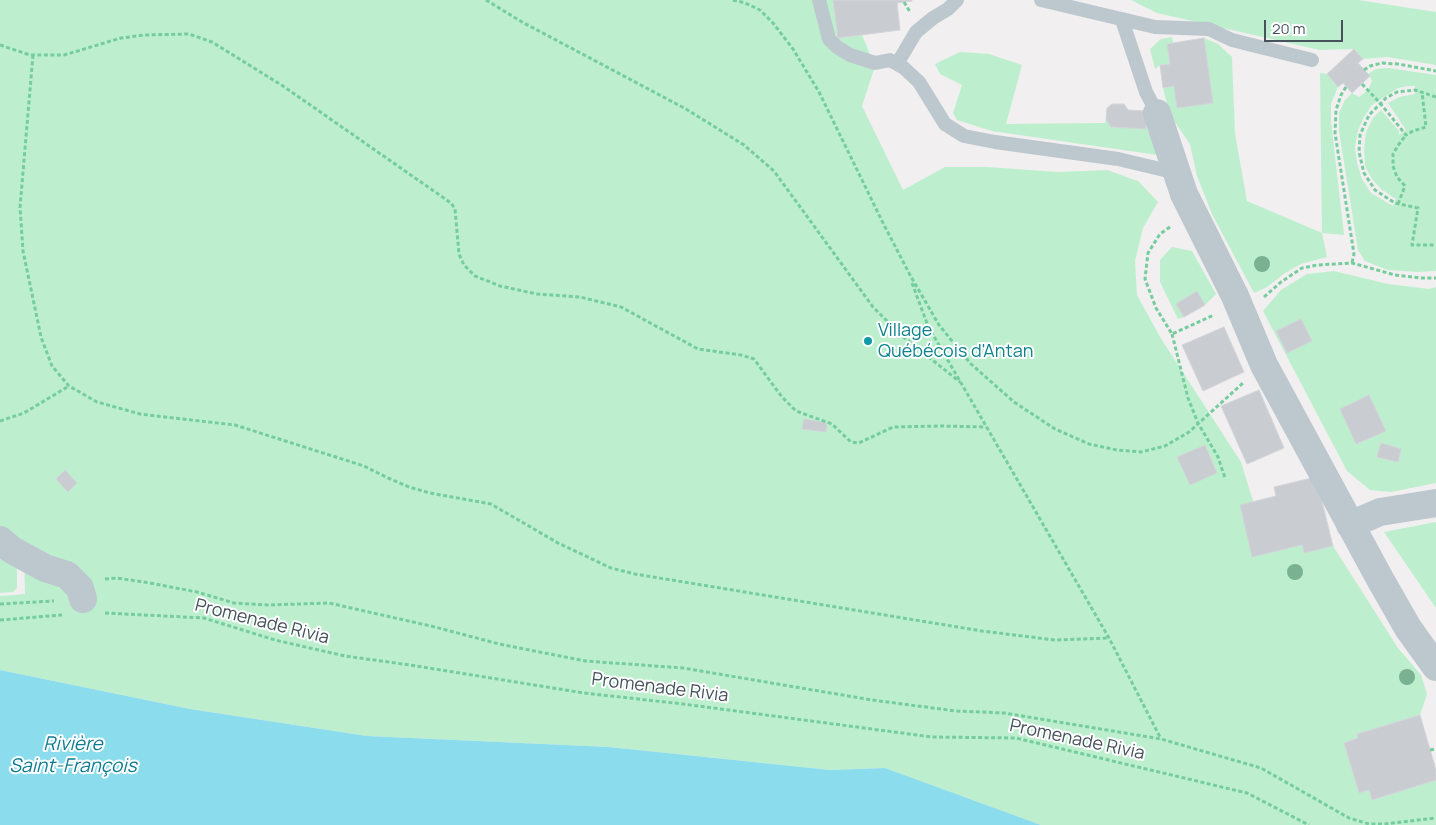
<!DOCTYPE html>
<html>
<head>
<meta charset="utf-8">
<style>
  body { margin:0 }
  #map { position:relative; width:1436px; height:825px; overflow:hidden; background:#f1efef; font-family:Manrope,sans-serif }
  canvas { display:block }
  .scale { position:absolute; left:1264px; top:20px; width:79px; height:22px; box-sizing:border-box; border:2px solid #47535c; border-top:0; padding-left:6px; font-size:15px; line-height:18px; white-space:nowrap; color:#47535c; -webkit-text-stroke:4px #fff; paint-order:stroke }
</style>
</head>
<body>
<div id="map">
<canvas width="1436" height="825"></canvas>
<div class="scale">20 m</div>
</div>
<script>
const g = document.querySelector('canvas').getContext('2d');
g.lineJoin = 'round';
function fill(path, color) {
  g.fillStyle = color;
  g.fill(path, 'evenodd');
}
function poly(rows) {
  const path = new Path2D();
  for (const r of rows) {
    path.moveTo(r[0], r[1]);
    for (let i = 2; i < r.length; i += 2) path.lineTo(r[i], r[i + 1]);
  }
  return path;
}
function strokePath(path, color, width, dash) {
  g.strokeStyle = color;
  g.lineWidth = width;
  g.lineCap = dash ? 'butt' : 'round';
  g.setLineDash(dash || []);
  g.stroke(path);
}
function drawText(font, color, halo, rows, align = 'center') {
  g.font = font + ' Manrope,sans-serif';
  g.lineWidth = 4;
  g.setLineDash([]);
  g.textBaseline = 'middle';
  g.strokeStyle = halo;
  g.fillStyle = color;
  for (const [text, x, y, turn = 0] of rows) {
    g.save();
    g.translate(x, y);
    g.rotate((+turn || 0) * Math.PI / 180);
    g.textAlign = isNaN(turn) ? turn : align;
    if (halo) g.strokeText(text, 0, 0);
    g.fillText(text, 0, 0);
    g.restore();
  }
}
const green = poly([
  [0,0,833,0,838,38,862,35,875,66,862,106,903,190,945,167,987,167,1058,172,1107,170,1138,181,1158,202,1143,228,1135,261,1137,295,1160,337,1241,462,1260,524,1273,552,1302,545,1304,552,1333,546,1398,648,1421,675,1427,694,1420,715,1358,734,1358,738,1344,743,1359,793,1369,790,1372,800,1436,780,1436,825,1041,825,885,768,830,770,609,747,367,736,190,709,0,670,0,596,25,594,24,553,0,527],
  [1131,0,1358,0,1436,12,1436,65,1387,57,1363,59,1354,49,1320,50,1157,13],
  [1172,37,1173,43,1167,44,1170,64,1160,65,1155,69,1150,49,1161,39],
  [1204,38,1218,44,1232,57,1235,134,1247,201,1322,233,1320,73,1327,74,1338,87,1331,104,1331,121,1344,235,1322,233,1327,257,1301,264,1285,273,1267,287,1254,293,1212,214,1197,176,1190,144,1170,115,1163,88,1174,86],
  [960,52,989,54,1022,65,1006,124,1105,123,1106,119,1112,127,1157,129,1157,155,992,131,957,120,953,113,962,85,940,74,935,64],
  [1389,68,1436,75,1436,271,1418,272,1388,270,1365,261,1358,250,1339,131,1339,113,1345,100,1352,93,1359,97,1368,90,1372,81,1368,74,1376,69],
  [1408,86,1415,86,1415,94,1399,97,1388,103,1406,130,1399,135,1399,131,1381,110,1373,118,1366,132,1364,148,1365,166,1372,179,1381,189,1396,199,1393,206,1371,193,1362,179,1357,163,1355,147,1358,130,1364,117,1372,105,1398,88],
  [1172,247,1192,251,1216,294,1205,305,1184,317,1178,319,1160,282,1160,260],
  [1334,271,1388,284,1429,289,1436,287,1436,483,1391,492,1370,490,1347,471,1263,311,1281,290,1307,274],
  [1436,522,1436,608,1384,532],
  [0,545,17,565,17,588,13,592,0,593]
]);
const water = poly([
  [0,670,190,709,367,736,609,747,830,770,885,768,1041,825,0,825]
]);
const building = poly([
  [833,0,912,0,912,1,897,3,900,30,838,38,833,0],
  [1204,38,1213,103,1177,108,1174,86,1163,88,1160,65,1170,64,1167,44,1204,38],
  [1354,49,1363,59,1358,63,1370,76,1352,93,1343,83,1338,87,1327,74,1354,49],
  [1112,104,1124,104,1128,110,1147,111,1146,129,1111,127,1106,119,1107,108,1112,104],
  [1197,291,1205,305,1184,317,1176,304,1197,291],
  [1301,319,1312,341,1287,353,1276,331,1301,319],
  [1224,327,1244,372,1203,391,1182,345,1224,327],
  [1259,390,1284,448,1247,464,1221,406,1259,390],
  [1369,395,1386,431,1356,444,1340,409,1369,395],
  [804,419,827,423,826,432,802,429,804,419],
  [1381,443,1401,449,1398,462,1377,457,1381,443],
  [1205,445,1217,473,1190,485,1177,457,1205,445],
  [65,470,77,483,68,492,56,479,65,470],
  [1316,477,1333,546,1304,553,1302,545,1252,557,1240,505,1276,496,1274,487,1316,477],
  [1420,715,1436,770,1436,780,1372,800,1369,790,1359,793,1344,743,1358,738,1357,734,1420,715]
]);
const path = poly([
  [486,0,522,22,686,109,744,145,774,171,873,307,901,335,960,382],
  [733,0,745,3,760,10,773,23,793,49,819,92,884,225,910,275,939,325,971,364,1014,402,1055,429,1089,444,1117,450,1141,452,1165,446,1189,432,1243,383],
  [904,2,910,12],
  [0,45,30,55,64,55,121,38,145,35,189,34,212,42,283,86,451,203,455,209,459,254,464,265,475,276,500,286,537,294,580,297,621,307,698,349,741,355,754,359,782,397,796,411,832,424,851,442,859,443,893,427,941,426,986,427],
  [33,55,20,207,23,251,41,337,52,366,69,386,97,402,140,414,235,425,364,466,388,478,409,487,430,493,491,504,558,543,611,568,635,574,982,631,1055,640,1109,638],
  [1364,70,1370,66,1382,63,1398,64,1436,71],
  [1362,84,1380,103,1406,135,1413,131,1426,127,1422,92],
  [1346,87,1341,95,1336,110,1335,133,1354,254,1352,263],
  [1436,97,1415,90,1397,92,1386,98,1369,115,1360,135,1359,152,1364,173,1375,190,1395,203,1418,208,1412,245,1436,245],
  [1398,204,1405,186,1397,177,1393,166,1393,154,1399,144,1406,135],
  [1170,227,1160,234,1148,253,1145,279,1156,308,1172,334,1214,315],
  [912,283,928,326,1109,638,1161,739],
  [1264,297,1281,282,1302,268,1317,265,1352,263,1395,275,1420,278,1436,278],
  [1172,334,1188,398,1198,423,1218,457,1225,478],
  [0,421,24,413,69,386],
  [105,579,117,578,150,583,197,592,234,603,268,605,329,603,435,627,499,644,586,661,683,668,872,700,956,711,1004,713,1161,739,1261,768,1349,818,1369,824,1385,824,1436,818],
  [0,604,54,601],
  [105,613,204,618,275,640,345,656,410,665,584,693,683,704,932,737,1016,738,1247,793,1309,825],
  [0,620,62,615],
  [1430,750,1436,749]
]);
const lane = poly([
  [819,0,829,39,837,47,850,55,875,63,890,60,904,68,919,82,945,124,964,136,995,142,1118,159,1177,173],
  [1041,0,1155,27,1209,29,1232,40,1312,60],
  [1122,20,1146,92,1157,113],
  [897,64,916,32,933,18,948,9,957,0]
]);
const street = poly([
  [1157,113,1184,194,1235,296,1264,365,1380,579,1408,628,1436,667],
  [1350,525,1380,512,1436,503],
  [0,540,12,550,45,568,67,575,80,588,83,599]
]);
const trees = [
  [1262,264],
  [1295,572],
  [1407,677]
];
const markers = [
  [868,341,5,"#0f9aa8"]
];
const cultureNames = [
  ["Village",878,331],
  ["Québécois d'Antan",878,352]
];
const streetNames = [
  ["Promenade Rivia",262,622,14],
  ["Promenade Rivia",660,688,7],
  ["Promenade Rivia",1077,740,12]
];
const waterNames = [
  ["Rivière",73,745],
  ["Saint-François",73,767]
];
fill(green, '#bdefce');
fill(water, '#8bdcec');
fill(building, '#c9ccd1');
strokePath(building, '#d3d5da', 1);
strokePath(path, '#75cd9e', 3, [4, 2.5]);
strokePath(lane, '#bdc7ce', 14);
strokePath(street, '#bdc7ce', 28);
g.fillStyle = '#79b192';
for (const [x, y] of trees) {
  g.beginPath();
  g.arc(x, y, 8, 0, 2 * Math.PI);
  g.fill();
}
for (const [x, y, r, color] of markers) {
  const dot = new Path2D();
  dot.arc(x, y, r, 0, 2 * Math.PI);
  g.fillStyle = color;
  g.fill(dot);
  strokePath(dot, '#fff', 2);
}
drawText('18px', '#0d838f', '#fff', cultureNames, 'left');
drawText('18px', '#47535c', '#fff', streetNames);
drawText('italic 19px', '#0e7c92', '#fff', waterNames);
</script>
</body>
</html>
